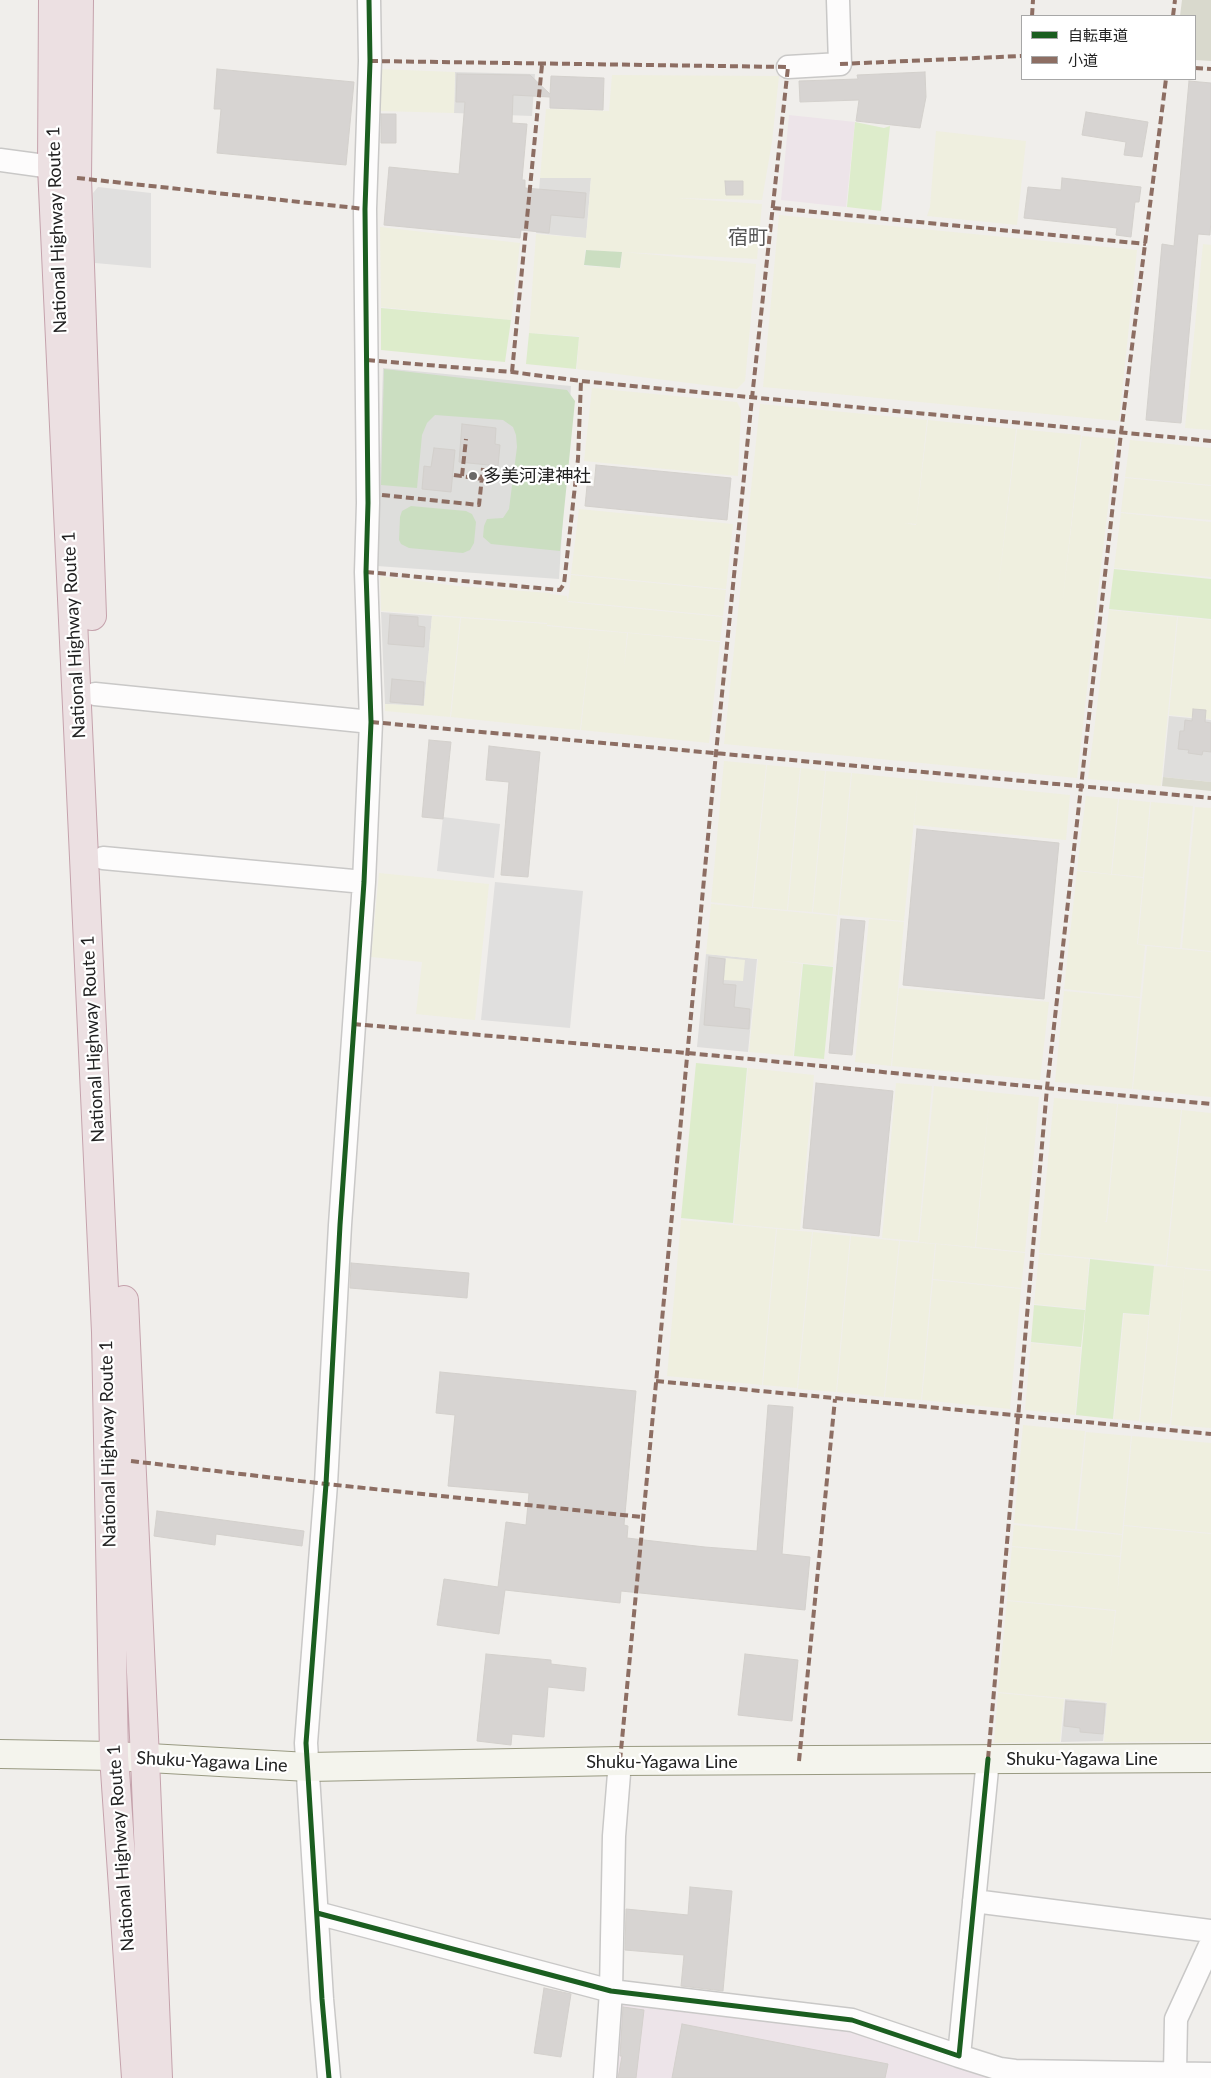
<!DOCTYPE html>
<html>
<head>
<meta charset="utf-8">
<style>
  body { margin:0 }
  #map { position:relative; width:1211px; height:2078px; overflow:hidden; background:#f0eeeb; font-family:Lato,"Noto Sans JP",sans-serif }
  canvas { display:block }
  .legend { position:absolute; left:1021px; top:15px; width:175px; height:65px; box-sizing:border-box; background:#fff; border:1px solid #a7a7a7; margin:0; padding:6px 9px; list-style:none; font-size:15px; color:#222 }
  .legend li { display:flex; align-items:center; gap:10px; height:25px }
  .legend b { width:25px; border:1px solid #a7a7a7 }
</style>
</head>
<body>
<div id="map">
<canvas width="1211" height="2078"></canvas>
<ul class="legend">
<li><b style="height:6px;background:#1b5e20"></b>自転車道</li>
<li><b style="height:6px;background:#8d6e63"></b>小道</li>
</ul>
</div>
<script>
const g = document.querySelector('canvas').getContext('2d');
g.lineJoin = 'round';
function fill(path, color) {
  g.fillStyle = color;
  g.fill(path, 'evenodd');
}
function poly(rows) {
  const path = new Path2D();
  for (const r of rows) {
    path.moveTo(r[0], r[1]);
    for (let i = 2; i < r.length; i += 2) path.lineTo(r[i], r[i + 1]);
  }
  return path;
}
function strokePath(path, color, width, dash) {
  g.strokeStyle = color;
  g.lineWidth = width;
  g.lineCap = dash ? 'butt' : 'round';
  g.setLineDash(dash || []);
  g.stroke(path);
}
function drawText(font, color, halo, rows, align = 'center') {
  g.font = font + ' Lato,"Noto Sans JP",sans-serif';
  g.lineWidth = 4.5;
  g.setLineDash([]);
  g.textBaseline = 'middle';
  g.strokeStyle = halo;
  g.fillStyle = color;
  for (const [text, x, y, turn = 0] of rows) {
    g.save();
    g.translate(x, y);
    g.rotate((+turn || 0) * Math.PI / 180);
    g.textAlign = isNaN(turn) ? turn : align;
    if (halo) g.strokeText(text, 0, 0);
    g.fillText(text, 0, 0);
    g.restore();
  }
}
const residential = poly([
  [455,72,535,74,532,116,454,113],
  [540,178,591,178,586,238,536,233],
  [381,612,432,616,424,706,385,704],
  [1169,716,1211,720,1211,782,1163,777],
  [706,954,757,959,748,1052,697,1047],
  [1065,1699,1107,1703,1103,1741,1061,1742]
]);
const industrial = poly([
  [789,115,855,122,846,207,781,200],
  [622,1999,851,2025,1002,2078,612,2078]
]);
const religious = poly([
  [383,368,571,386,559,579,377,566]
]);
const construction = poly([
  [1182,0,1211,0,1211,61,1195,60,1195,16,1180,16],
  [1163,777,1211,782,1211,791,1162,786]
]);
const farmland = poly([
  [378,69,455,72,454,113,379,111],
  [612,75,779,76,772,142,762,200,676,198,762,204,757,259,623,252,756,264,745,381,737,389,577,369,579,336,529,333,536,234,586,238,588,217,591,178,540,178,546,109,609,111],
  [585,250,622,252,621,268,584,266],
  [936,131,1026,141,1017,225,927,216,930,207],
  [779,215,1137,250,1119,421,763,387],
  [380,227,520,243,511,320,381,307],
  [1203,244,1211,245,1211,430,1185,428],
  [592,388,737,402,741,410,738,476,584,461],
  [760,404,927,420,916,524,904,523,916,525,928,420,1016,429,997,600,1017,429,1081,435,1062,606,1082,436,1116,439,1096,609,1088,608,1096,609,1077,778,724,744],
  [1130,440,1211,448,1211,485,1125,477],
  [1125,478,1211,486,1211,520,1121,512],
  [579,509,733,524,726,589,571,574],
  [1121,513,1211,522,1211,577,1114,568],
  [571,575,726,590,723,616,568,601],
  [380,576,457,586,550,593,548,611,550,594,567,596,568,602,723,617,720,641,547,625,547,623,381,611],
  [1109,610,1177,617,1161,786,1088,779],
  [432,616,460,618,450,717,385,711,385,704,424,706],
  [1178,617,1211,620,1211,719,1169,715],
  [461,618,547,624,547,626,591,630,580,730,536,726,546,629,536,726,451,717],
  [591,630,627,633,624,668,628,633,720,642,709,743,581,730],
  [724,761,766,765,752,907,711,902],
  [767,765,800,768,787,910,753,907],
  [801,768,825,771,812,912,788,910],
  [826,771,851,773,838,915,813,912],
  [852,773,918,780,904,921,839,915],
  [918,780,1070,795,1066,840,914,825],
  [1086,796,1118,799,1111,874,1077,870],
  [1119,799,1150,802,1143,877,1112,874],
  [1151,802,1193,806,1180,948,1138,944],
  [1195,807,1211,808,1211,951,1182,948],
  [1077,871,1143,878,1137,944,1145,946,1140,997,1064,989],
  [379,873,489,884,475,1020,416,1014,422,962,371,957],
  [711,904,837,916,833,966,783,961,802,964,793,1056,749,1052,758,959,706,954],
  [869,919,904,922,891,1066,855,1062],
  [1147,946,1211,952,1211,1097,1133,1089],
  [726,958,745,960,743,981,724,980],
  [899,988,1049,1002,1040,1080,892,1066],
  [1064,991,1140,998,1132,1089,1055,1082],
  [748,1068,814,1075,800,1230,734,1224],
  [896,1083,932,1086,918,1241,882,1238],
  [934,1086,990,1092,975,1247,919,1242],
  [990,1092,1039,1097,1025,1252,976,1247],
  [1054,1098,1117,1104,1106,1221,1104,1222,1107,1222,1118,1104,1181,1110,1166,1265,1039,1253],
  [1182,1110,1211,1113,1211,1270,1167,1266],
  [681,1220,776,1229,762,1385,667,1376],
  [777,1229,812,1232,797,1388,763,1385],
  [813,1232,850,1236,836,1392,798,1389],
  [851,1236,899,1241,884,1397,837,1392],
  [900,1241,935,1244,921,1400,885,1397],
  [936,1244,1025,1253,1021,1288,933,1279],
  [1039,1254,1089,1259,1085,1309,1034,1304],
  [1154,1266,1185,1268,1170,1424,1140,1422],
  [1185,1269,1211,1271,1211,1428,1171,1425],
  [933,1280,1021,1289,1010,1409,922,1400],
  [1124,1314,1149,1316,1139,1421,1114,1419],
  [1031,1343,1081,1348,1075,1415,1025,1410],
  [1023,1425,1085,1431,1075,1529,1014,1523],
  [1086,1432,1131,1436,1122,1534,1077,1529],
  [1132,1436,1211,1443,1211,1533,1124,1525],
  [1014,1525,1122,1535,1120,1556,1012,1546],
  [1124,1526,1211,1534,1211,1741,1104,1742,1107,1702,998,1692,1007,1601,1115,1611,1110,1666,1116,1610,1007,1600,1012,1547,1120,1557,1117,1598],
  [998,1693,1064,1699,1060,1742,994,1743]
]);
const grass = poly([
  [855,122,884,128,890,126,881,211,847,207],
  [381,308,511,320,505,362,381,350],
  [529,333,579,337,576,369,526,364],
  [1114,569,1211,579,1211,619,1109,609],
  [803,964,833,967,824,1059,794,1056],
  [696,1063,747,1068,733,1223,681,1218],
  [1090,1259,1154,1266,1149,1315,1123,1313,1113,1419,1076,1415],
  [1034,1305,1085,1310,1081,1347,1031,1342]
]);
const forest = poly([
  [586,250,622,252,620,268,584,265],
  [384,369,567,390,575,401,560,551,491,544,483,537,484,526,487,519,503,518,509,509,517,447,516,435,513,427,503,420,435,415,427,423,422,435,417,488,381,485],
  [411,506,466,511,472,514,476,522,474,543,470,550,463,553,409,548,401,544,399,540,400,517,402,511]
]);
const parking = poly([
  [98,187,151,193,151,268,95,263,93,193],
  [443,817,500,824,494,878,437,871],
  [495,882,583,891,570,1028,481,1020]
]);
const building = poly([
  [217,69,354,82,346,165,217,153,221,109,214,109,217,69],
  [925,72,926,97,920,128,856,121,859,100,800,102,799,81,858,79,857,75,925,72],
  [457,74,530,75,550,94,551,76,604,78,603,110,550,108,550,97,513,95,512,123,527,124,522,180,525,180,525,188,586,193,584,218,551,215,549,233,521,230,520,238,384,225,389,167,459,174,465,102,456,102,457,74],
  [1189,81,1211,83,1211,219,1210,235,1198,234,1181,423,1146,420,1162,244,1174,246,1189,81],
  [1086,112,1148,122,1142,157,1124,155,1126,142,1082,135,1086,112],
  [381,114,396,114,396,143,381,143,381,114],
  [1062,178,1141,187,1139,202,1135,202,1131,237,1116,235,1117,228,1024,218,1028,187,1061,190,1062,178],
  [725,181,743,181,743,195,726,195,725,181],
  [462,424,496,428,495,444,500,445,498,466,459,462,462,424],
  [434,448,455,450,451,492,422,489,424,466,431,467,434,448],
  [596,465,731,478,727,520,585,506,587,486,594,487,596,465],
  [390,615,418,617,418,626,425,627,424,647,388,644,390,615],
  [392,679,424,682,423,705,390,702,392,679],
  [1193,709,1206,710,1205,722,1211,723,1211,752,1203,751,1202,755,1188,753,1189,750,1178,749,1180,731,1184,731,1185,720,1192,721,1193,709],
  [429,740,451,742,443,819,422,817,429,740],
  [489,746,540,752,528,877,501,875,509,782,486,780,489,746],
  [917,829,1059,843,1044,999,903,985,917,829],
  [841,919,865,921,852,1055,829,1053,841,919],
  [709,957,725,959,723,984,736,985,734,1007,750,1009,749,1029,704,1025,709,957],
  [816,1083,893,1091,879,1236,803,1228,816,1083],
  [351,1263,469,1273,467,1298,350,1288,351,1263],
  [440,1372,636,1391,624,1525,628,1526,627,1538,705,1547,757,1551,768,1405,793,1407,782,1554,810,1557,805,1610,621,1591,620,1603,505,1590,499,1634,437,1625,444,1579,498,1587,506,1522,526,1525,529,1493,448,1486,455,1415,436,1413,440,1372],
  [157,1511,304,1531,302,1546,216,1534,215,1545,154,1536,157,1511],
  [486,1654,551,1660,551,1664,586,1668,584,1691,548,1687,544,1737,512,1734,511,1745,477,1741,486,1654],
  [745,1654,798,1660,792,1721,738,1715,745,1654],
  [1066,1701,1105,1704,1103,1734,1080,1732,1080,1728,1064,1726,1066,1701],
  [690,1887,732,1891,723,1991,681,1986,684,1955,625,1950,626,1909,688,1915,690,1887],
  [544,1988,571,1994,561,2057,534,2053,544,1988],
  [623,2007,644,2010,636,2078,618,2078,622,2056,620,2056,623,2007],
  [682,2024,888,2064,885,2078,672,2078,682,2024]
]);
const street = poly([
  [788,67,840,64,838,0],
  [0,160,52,167],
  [95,694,371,722],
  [103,858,364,882],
  [974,1901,1211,1931],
  [317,1913,611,1991,852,2020,959,2056,988,1759],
  [959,2056,1000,2069,1015,2071,1211,2074],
  [1175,2073,1176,2019,1211,1943],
  [329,2078,322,1999,306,1743,326,1484,340,1225,364,882,371,722,366,572,368,503,365,209,370,61,369,0],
  [605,2078,611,1991,614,1836,620,1761]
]);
const secondary = poly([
  [0,1754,114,1756,308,1767,620,1761,1211,1758]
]);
const highway = poly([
  [53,0,52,167,106,1332,114,1756,136,2078],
  [79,0,77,178,92,616],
  [124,1300,145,1759,158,2078]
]);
const quiet = poly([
  [1032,16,1033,0],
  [1173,16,1175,0],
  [370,61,788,67,752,398,716,753,620,1761],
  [840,64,1022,56],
  [1195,68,1211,69],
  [77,178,365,209],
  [773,208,1146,244],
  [367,360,512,372,581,381,1211,441],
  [512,372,542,65],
  [454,475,482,479],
  [462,476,466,439],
  [382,495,479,505,483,468],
  [366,572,560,590,564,584,578,459,581,381],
  [371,722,1211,798],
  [353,1024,688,1053,1211,1104],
  [656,1381,1211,1434],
  [131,1461,326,1484,642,1517],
  [988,1759,1047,1088,1121,433,1166,79],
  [799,1761,835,1399]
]);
const cycleway = poly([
  [317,1913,611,1991,852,2020,959,2056,988,1759],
  [329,2078,322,1999,306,1743,326,1484,340,1225,364,882,371,722,366,572,368,503,365,209,370,61,369,0]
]);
const markers = [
  [473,476,5,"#6a6968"]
];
const streetNames = [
  ["National Highway Route 1",57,230,-92],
  ["National Highway Route 1",74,635,-93],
  ["National Highway Route 1",93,1039,-93],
  ["National Highway Route 1",108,1444,-91],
  ["Shuku-Yagawa Line",1082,1759],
  ["Shuku-Yagawa Line",212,1762,3],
  ["Shuku-Yagawa Line",662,1762],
  ["National Highway Route 1",121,1848,-94]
];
const poiNames = [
  ["多美河津神社",483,476]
];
const quarterNames = [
  ["宿町",748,238]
];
fill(residential, '#dfdedc');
fill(industrial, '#ede4e9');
fill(religious, '#dededc');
fill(construction, '#d9d9cd');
fill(farmland, '#efefdf');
fill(grass, '#ddeccb');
fill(forest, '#cbdec1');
fill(parking, '#e0dfde');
fill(building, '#d7d4d2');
strokePath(building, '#d3d0cc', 1);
strokePath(street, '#c9c8c7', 25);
strokePath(secondary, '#999a82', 30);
strokePath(highway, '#c5a2ac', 30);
strokePath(street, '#fdfcfc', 22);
strokePath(secondary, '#f4f4ed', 28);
strokePath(highway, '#ece0e2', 28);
strokePath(quiet, '#8d6e63', 4, [8, 4]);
strokePath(cycleway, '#1b5e20', 5);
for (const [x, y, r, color] of markers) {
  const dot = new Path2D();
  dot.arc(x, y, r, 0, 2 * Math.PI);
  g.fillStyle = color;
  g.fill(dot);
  strokePath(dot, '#fff', 2);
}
drawText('18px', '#222', '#fff', streetNames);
drawText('18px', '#222', '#fff', poiNames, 'left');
drawText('20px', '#555', '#fff', quarterNames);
</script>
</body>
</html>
